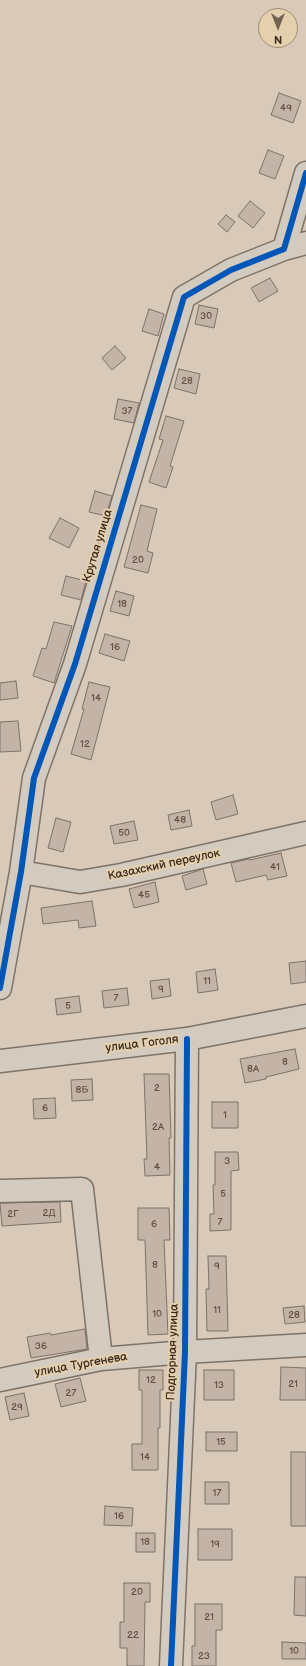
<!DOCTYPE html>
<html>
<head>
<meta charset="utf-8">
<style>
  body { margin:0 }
  #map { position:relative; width:306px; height:1666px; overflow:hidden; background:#d9c9b8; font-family:"Balsamiq Sans",sans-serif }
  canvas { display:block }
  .north { position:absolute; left:258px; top:8px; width:40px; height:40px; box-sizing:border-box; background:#e4d0ae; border:1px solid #a08e74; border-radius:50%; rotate:180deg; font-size:11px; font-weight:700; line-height:16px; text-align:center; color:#3b2a1e }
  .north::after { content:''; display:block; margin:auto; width:14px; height:18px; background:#726254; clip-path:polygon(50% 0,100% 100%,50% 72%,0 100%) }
</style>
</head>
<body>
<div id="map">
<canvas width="306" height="1666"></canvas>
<div class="north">N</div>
</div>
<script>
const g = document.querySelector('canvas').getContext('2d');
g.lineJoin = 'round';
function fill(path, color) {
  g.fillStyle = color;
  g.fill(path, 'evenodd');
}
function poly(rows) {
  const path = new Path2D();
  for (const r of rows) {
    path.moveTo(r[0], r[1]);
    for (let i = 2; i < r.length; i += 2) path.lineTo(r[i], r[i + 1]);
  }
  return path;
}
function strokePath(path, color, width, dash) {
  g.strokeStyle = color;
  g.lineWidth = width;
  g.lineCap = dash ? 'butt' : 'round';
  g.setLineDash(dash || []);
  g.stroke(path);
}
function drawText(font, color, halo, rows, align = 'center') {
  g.font = font + ' "Balsamiq Sans",sans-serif';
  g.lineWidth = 4;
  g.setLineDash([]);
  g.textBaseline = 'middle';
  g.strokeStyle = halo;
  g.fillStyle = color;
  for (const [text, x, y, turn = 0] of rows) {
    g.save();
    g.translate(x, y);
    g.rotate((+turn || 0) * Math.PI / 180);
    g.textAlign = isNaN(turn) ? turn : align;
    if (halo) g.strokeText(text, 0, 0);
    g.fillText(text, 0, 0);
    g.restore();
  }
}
const building = poly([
  [279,93,301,101,293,123,271,115,279,93],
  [268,150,284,156,275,179,259,173,268,150],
  [250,201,265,213,253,228,238,216,250,201],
  [226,215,235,222,227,232,218,224,226,215],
  [270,278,278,291,259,302,251,288,270,278],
  [199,305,218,309,214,328,195,324,199,305],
  [149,309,164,314,158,336,142,331,149,309],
  [115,346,126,358,112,370,102,358,115,346],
  [179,369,200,374,196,394,174,388,179,369],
  [118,399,139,403,134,423,114,419,118,399],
  [166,416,184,421,170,466,173,467,166,488,149,482,163,440,159,439,166,416],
  [95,491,112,496,106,516,89,512,95,491],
  [141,505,157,509,147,551,153,553,148,573,124,567,141,505],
  [60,518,79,528,69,548,49,538,60,518],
  [66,576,86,581,81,600,61,595,66,576],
  [116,591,134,596,129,616,110,611,116,591],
  [54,622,72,626,54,683,33,676,42,648,46,649,54,622],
  [105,634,130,641,124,661,99,653,105,634],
  [16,681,18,698,0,700,0,683,16,681],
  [89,682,110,687,91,760,71,754,84,709,82,709,89,682],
  [18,721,21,751,0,752,0,722,18,721],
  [233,795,238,814,216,820,211,802,233,795],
  [189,810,192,826,171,830,168,815,189,810],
  [56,818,71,822,63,852,48,848,56,818],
  [134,821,138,840,114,844,110,826,134,821],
  [281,853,287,876,268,880,266,875,236,882,231,863,249,859,250,860,281,853],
  [203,869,207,884,186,890,182,876,203,869],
  [155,882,159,902,134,908,129,889,155,882],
  [92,901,96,926,79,928,78,920,43,924,41,908,92,901],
  [306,961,306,982,291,984,289,963,306,961],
  [215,969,218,990,198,993,196,972,215,969],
  [169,979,171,996,152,999,150,981,169,979],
  [127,988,129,1005,104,1008,102,991,127,988],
  [79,996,81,1012,57,1015,55,999,79,996],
  [295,1049,299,1069,266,1077,266,1079,245,1083,240,1059,295,1049],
  [144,1074,169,1074,171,1138,169,1138,170,1175,145,1176,144,1159,147,1159,144,1074],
  [92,1079,93,1100,72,1101,71,1080,92,1079],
  [55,1098,56,1118,34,1119,33,1099,55,1098],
  [212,1102,238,1102,238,1128,212,1128,212,1102],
  [215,1152,238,1152,239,1170,231,1171,231,1230,210,1231,210,1214,214,1214,213,1185,215,1185,215,1152],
  [60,1202,61,1222,2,1226,0,1203,60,1202],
  [138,1208,169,1208,170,1240,164,1240,168,1334,148,1335,145,1240,138,1240,138,1208],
  [208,1256,226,1256,228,1331,207,1331,206,1289,209,1289,208,1256],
  [304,1306,305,1322,285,1324,283,1308,304,1306],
  [85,1329,87,1349,31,1358,27,1337,50,1333,51,1335,85,1329],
  [281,1367,306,1368,306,1400,280,1400,281,1367],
  [139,1370,163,1370,163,1390,160,1390,160,1428,158,1428,158,1470,132,1470,132,1444,142,1444,142,1390,139,1390,139,1370],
  [204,1370,234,1370,234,1400,204,1400,204,1370],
  [80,1378,86,1401,61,1407,55,1384,80,1378],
  [24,1393,29,1416,10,1420,5,1397,24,1393],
  [206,1432,237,1432,237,1451,206,1451,206,1432],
  [291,1452,306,1452,306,1526,291,1526,291,1452],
  [205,1482,229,1482,229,1504,205,1504,205,1482],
  [105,1506,133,1508,132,1526,104,1525,105,1506],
  [198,1529,232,1529,232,1560,198,1560,198,1529],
  [136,1533,155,1533,155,1552,136,1552,136,1533],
  [295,1577,306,1577,306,1616,294,1615,295,1577],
  [124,1583,150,1583,150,1602,145,1602,144,1666,127,1666,127,1648,120,1648,120,1622,124,1622,124,1583],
  [195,1604,222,1604,222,1630,216,1630,216,1666,192,1666,192,1646,195,1646,195,1604],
  [282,1642,306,1643,306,1659,282,1659,282,1642]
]);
const minor = poly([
  [284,249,306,243],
  [21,872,80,882,121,875,306,833],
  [0,988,21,872,34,778,75,664,184,297,231,270,284,249,306,173],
  [0,1061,187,1039,306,1016],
  [0,1191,82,1189,101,1359],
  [0,1380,101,1359,185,1352,306,1345],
  [171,1666,185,1352,187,1039]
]);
const cycleway = poly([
  [0,988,21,872,34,778,75,664,184,297,231,270,284,249,306,173],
  [171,1666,185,1352,187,1039]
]);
const numberNames = [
  ["49",286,108],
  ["30",206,316],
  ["28",187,381],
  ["37",127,411],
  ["20",138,560],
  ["18",122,604],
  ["16",115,647],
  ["14",96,698],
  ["12",85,744],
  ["48",180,820],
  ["50",124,833],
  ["41",275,867],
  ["45",144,895],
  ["11",207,981],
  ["9",161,989],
  ["7",116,998],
  ["5",68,1006],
  ["8",285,1062],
  ["8А",253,1069],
  ["2",157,1088],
  ["8Б",82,1090],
  ["6",45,1108],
  ["1",225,1115],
  ["2А",158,1127],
  ["3",227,1161],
  ["4",157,1167],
  ["5",223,1194],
  ["2Д",49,1213],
  ["2Г",13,1214],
  ["7",220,1222],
  ["6",154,1224],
  ["8",155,1265],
  ["9",217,1266],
  ["11",217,1310],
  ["10",157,1314],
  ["28",294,1315],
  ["36",41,1346],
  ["12",151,1380],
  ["21",293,1384],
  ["13",219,1385],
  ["27",71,1393],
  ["29",17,1407],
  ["15",221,1442],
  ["14",145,1457],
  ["17",217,1493],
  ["16",119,1516],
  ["18",145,1542],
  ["19",215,1544],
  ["20",137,1592],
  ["21",209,1617],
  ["22",133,1635],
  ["10",294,1651],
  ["23",204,1656]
];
const streetNames = [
  ["Крутая улица",98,546,-73],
  ["Казахский переулок",164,865,-12],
  ["улица Гоголя",142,1044,-7],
  ["Подгорная улица",173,1352,-88],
  ["улица Тургенева",81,1365,-10]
];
fill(building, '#c4b3a7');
strokePath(building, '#7d7368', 1);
strokePath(minor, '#7d7368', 25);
strokePath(minor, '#d3cbbf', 22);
strokePath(cycleway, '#0057b8', 6);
drawText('10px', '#604e42', null, numberNames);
drawText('12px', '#3b2a1e', '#e4d0ae', streetNames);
</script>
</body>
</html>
